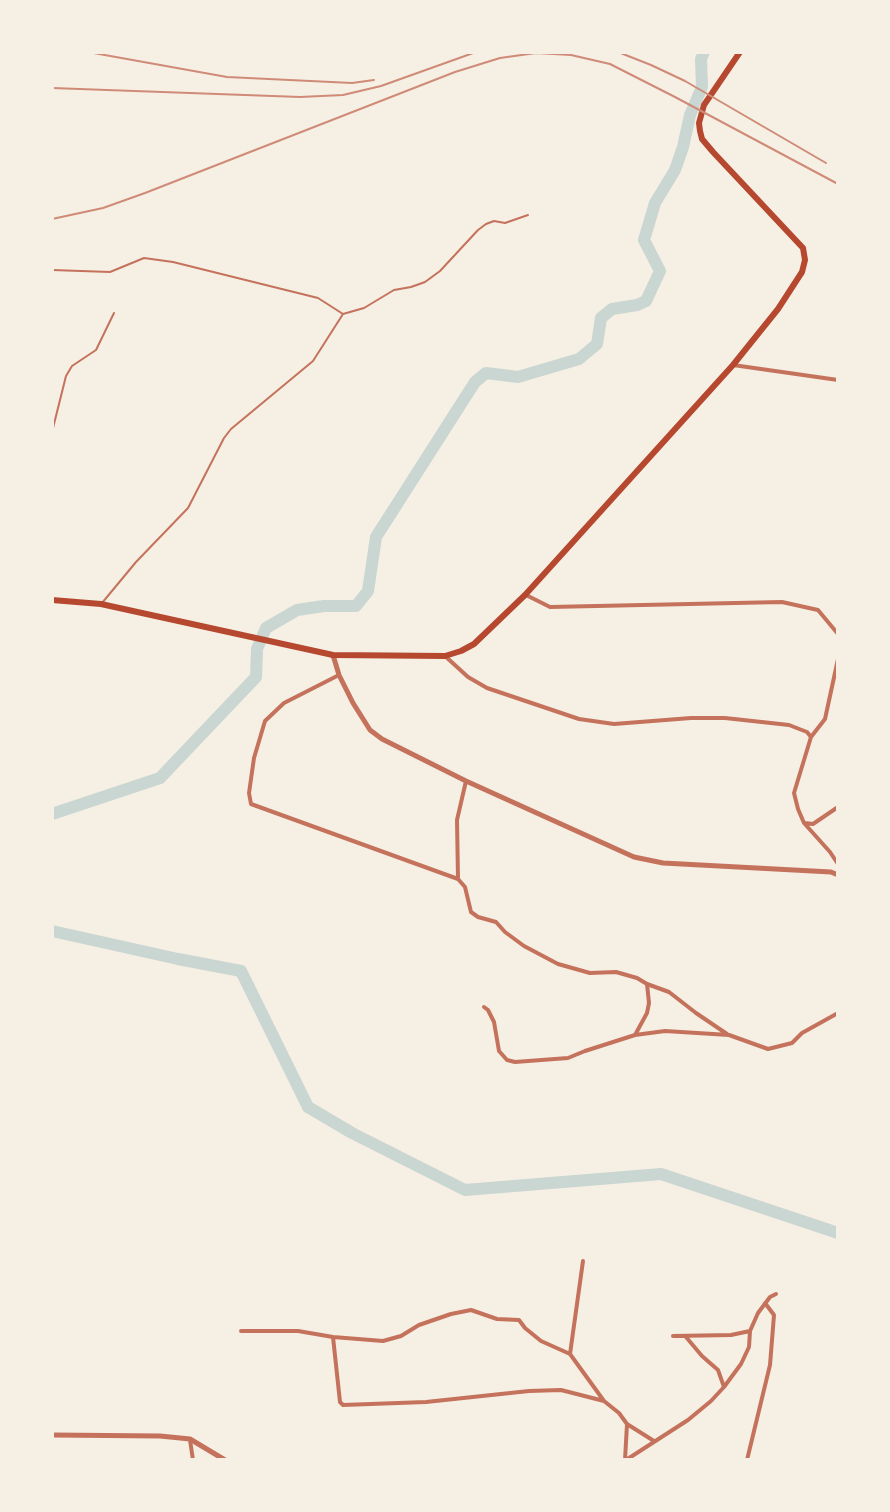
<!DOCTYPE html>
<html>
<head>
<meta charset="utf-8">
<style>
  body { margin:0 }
  #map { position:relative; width:890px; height:1512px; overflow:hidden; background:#f6efe4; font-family:"IBM Plex Sans",sans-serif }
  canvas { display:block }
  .frame { position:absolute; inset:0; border:54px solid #f6efe4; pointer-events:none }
</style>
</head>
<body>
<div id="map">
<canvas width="890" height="1512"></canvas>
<div class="frame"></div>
</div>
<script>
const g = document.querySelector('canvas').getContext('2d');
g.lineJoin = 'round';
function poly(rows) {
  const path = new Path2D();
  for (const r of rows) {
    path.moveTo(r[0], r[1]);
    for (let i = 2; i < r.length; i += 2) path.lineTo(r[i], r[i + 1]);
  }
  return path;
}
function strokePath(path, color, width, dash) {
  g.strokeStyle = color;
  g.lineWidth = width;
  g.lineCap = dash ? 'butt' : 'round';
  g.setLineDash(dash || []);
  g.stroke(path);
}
const river = poly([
  [52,814,160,778,256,677,257,649,266,628,297,610,324,606,356,606,368,591,376,537,475,382,486,373,518,377,579,359,597,344,601,318,612,309,637,305,646,301,660,271,644,240,655,203,675,170,683,147,690,115,702,87,701,59,704,52],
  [52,931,178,959,241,971,308,1107,352,1133,465,1190,661,1174,838,1233]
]);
const service = poly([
  [52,270,110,272,144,258,173,262,318,298,343,314,364,308,394,290,411,287,425,282,440,271,478,230,486,224,494,221,505,223,528,215],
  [52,432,66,376,72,366,96,350,114,313],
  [102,603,136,562,188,508,224,438,231,429,313,361,343,314]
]);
const minor = poly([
  [733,365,838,380],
  [526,595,550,607,782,602,818,610,838,634],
  [445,656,468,677,487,688,579,719,614,724,691,718,725,718,789,725,807,732,811,737,794,793,798,809,804,823,830,852,838,864],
  [339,675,284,703,265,721,254,758,249,793,251,804,458,879,465,887,471,912,478,917,496,922,505,932,524,946,558,964,590,973,616,972,637,978,647,984,649,1003,647,1013,635,1035],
  [811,737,825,719,838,659],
  [805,823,813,824,838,807],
  [458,879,457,820,466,781],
  [647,984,669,992,696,1013,727,1034],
  [484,1007,488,1010,494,1022,499,1051,507,1060,515,1062,568,1058,585,1051,635,1035,665,1031,729,1035,768,1049,792,1043,802,1033,838,1013],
  [583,1261,570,1354,604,1401,619,1413,627,1424,625,1460],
  [241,1331,298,1331,333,1337,383,1341,401,1336,419,1325,451,1314,471,1310,497,1319,519,1320,525,1328,541,1341,570,1354],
  [673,1336,731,1335,750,1331],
  [333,1337,340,1402,343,1405,426,1402,529,1391,561,1390,604,1401],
  [686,1337,702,1356,718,1370,724,1387],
  [627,1424,654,1441],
  [190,1440,193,1460],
  [626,1460,688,1420,711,1401,724,1387,741,1364,749,1347,750,1331,758,1313,770,1297,776,1294],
  [747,1460,770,1365,774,1315,765,1303]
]);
const tertiary = poly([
  [333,655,339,675,353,703,370,730,382,739,466,781,634,857,663,863,831,872,838,875],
  [52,1435,160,1436,190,1439,225,1460]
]);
const secondary = poly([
  [52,600,101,604,333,655,445,656,461,651,474,644,525,595,733,365,778,309,802,272,805,260,803,248,713,152,702,139,700,131,699,123,704,105,740,52]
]);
const rail = poly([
  [88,52,227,77,352,83,374,80],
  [618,52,651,65,685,81,826,163],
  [52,88,300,97,343,95,381,86,476,52],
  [52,219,103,208,145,193,455,72,500,58,536,53,571,55,610,64,675,97,838,184]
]);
strokePath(river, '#c9d6d2', 12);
strokePath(service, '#c5725c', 2);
strokePath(minor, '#c5725c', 4);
strokePath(tertiary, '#c5725c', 5);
strokePath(secondary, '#b5482f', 6);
strokePath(rail, '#cf8b77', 2);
</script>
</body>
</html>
